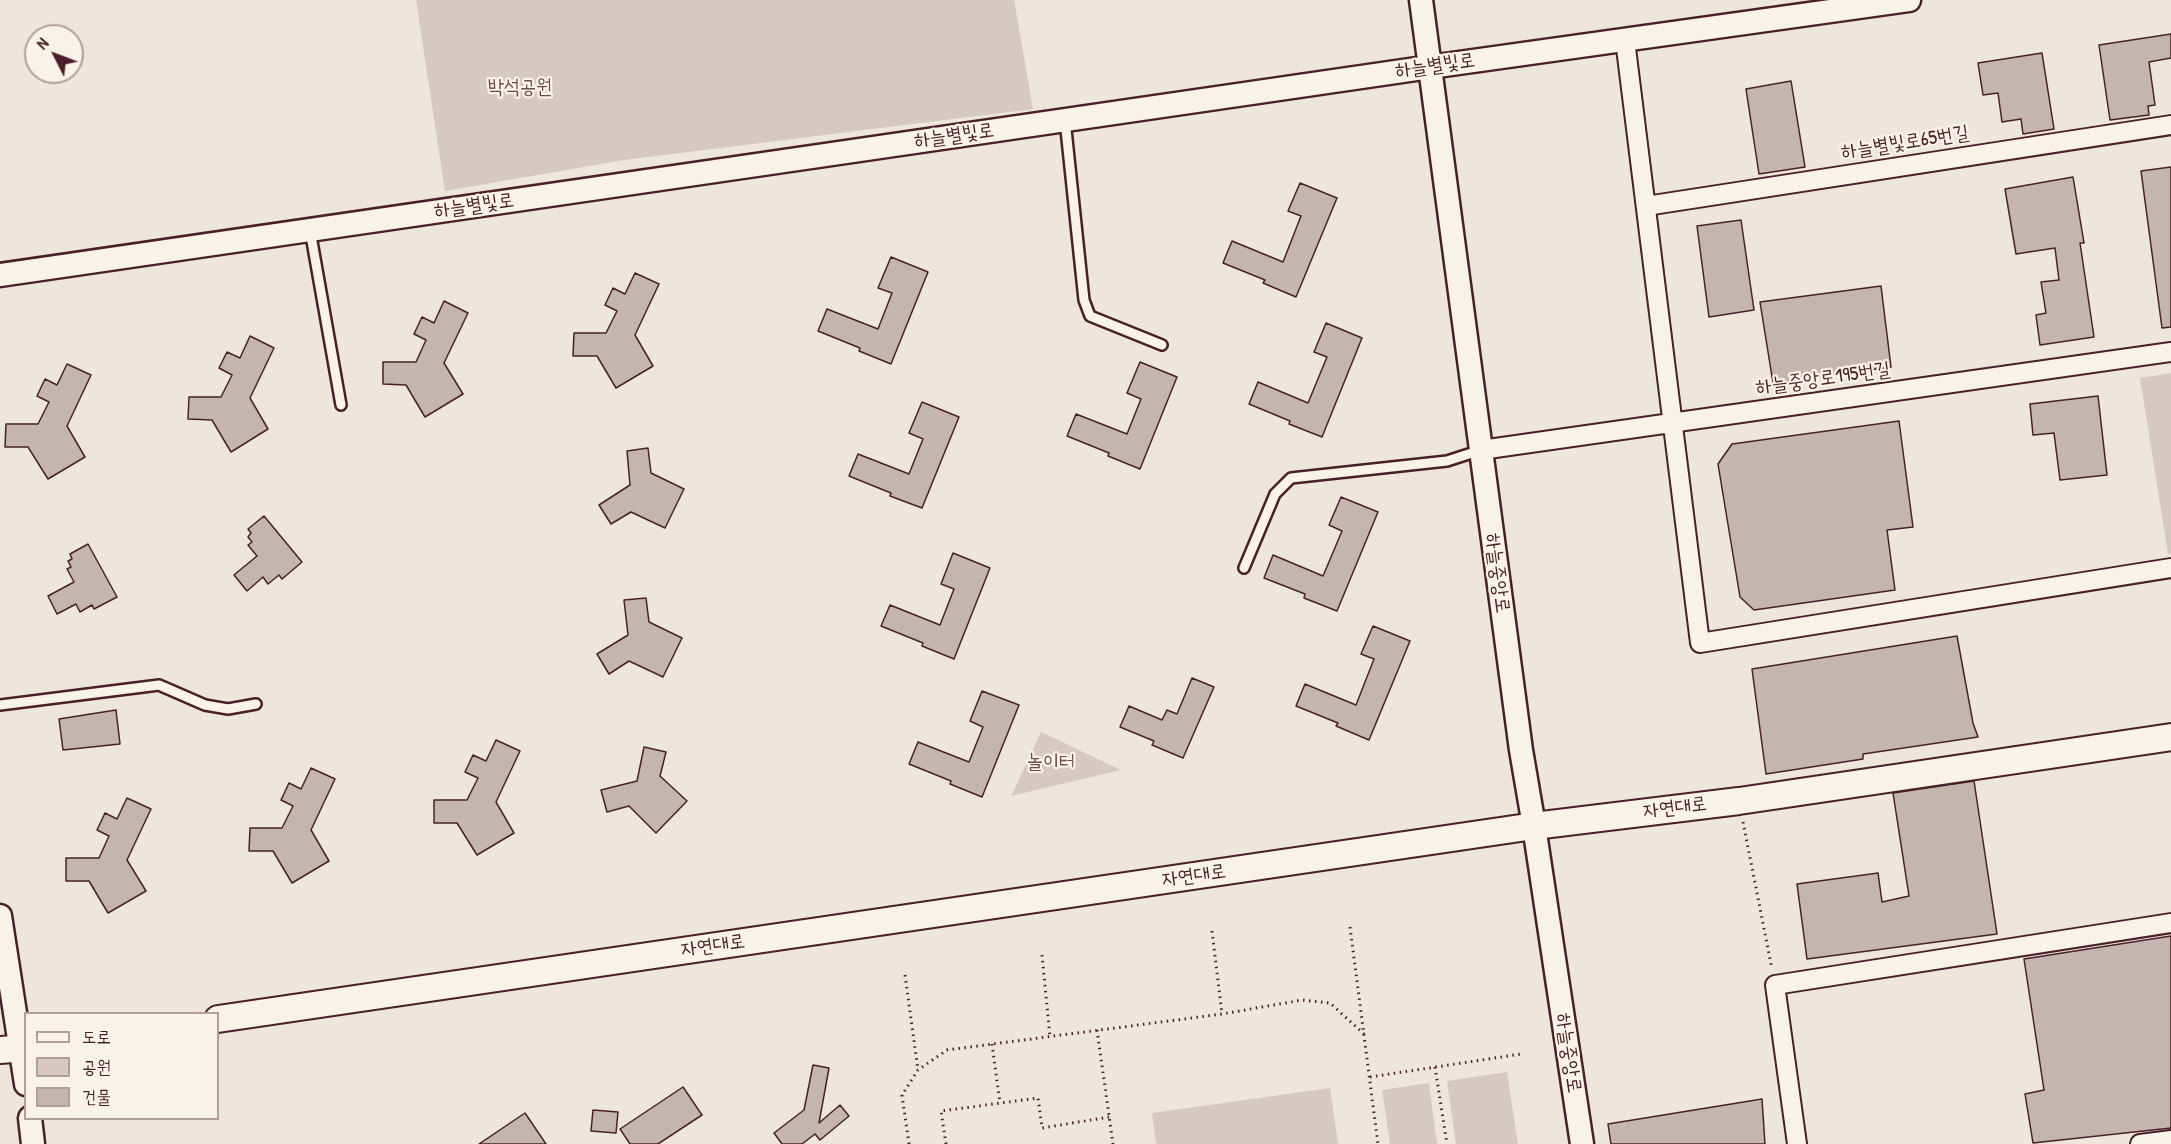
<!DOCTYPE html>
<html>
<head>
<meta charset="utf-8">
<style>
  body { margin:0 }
  #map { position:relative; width:2171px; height:1144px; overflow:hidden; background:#ece6dd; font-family:"Patrick Hand","Poor Story",sans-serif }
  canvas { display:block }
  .legend { position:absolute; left:24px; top:1012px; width:195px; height:108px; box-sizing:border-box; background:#f7f3e8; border:2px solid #b29e9c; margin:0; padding:8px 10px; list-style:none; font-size:18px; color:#4a1f2b }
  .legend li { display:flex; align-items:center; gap:12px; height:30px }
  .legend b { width:30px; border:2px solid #b29e9c }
  .north { position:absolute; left:24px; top:24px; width:60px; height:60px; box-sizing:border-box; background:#f7f3e8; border:2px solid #b29e9c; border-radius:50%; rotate:312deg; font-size:16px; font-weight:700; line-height:24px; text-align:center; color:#4a1f2b }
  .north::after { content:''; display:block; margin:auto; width:21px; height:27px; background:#4a1f2b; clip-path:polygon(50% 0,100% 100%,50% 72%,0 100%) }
</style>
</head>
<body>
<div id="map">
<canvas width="2171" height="1144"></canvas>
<ul class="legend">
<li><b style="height:8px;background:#f7f3e8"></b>도로</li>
<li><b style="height:16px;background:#d5c9c2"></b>공원</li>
<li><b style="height:16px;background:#c4b5b0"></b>건물</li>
</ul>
<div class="north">N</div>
</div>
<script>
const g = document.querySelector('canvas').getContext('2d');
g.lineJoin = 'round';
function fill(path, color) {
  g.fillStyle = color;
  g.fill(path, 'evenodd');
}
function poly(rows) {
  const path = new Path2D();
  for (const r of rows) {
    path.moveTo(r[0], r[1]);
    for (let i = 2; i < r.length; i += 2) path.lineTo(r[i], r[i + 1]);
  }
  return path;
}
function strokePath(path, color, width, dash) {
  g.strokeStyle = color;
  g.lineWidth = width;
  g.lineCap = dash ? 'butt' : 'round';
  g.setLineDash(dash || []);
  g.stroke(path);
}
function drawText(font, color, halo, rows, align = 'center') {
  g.font = font + ' "Patrick Hand","Poor Story",sans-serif';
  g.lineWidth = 4.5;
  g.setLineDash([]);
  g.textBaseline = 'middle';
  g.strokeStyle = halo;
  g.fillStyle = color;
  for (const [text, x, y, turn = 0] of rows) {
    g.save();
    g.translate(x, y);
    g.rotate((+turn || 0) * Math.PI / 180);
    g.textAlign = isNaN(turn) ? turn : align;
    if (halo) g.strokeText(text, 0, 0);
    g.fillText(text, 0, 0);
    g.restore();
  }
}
const green = poly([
  [416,0,1014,0,1033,109,624,160,445,191],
  [2171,373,2171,554,2168,554,2140,378],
  [1041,732,1121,770,1011,796],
  [1507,1072,1518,1144,1456,1144,1447,1081],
  [1429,1083,1437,1144,1390,1144,1382,1090],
  [1330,1088,1338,1144,1156,1144,1152,1113]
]);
const building = poly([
  [2171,34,2171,58,2149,62,2155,105,2148,106,2149,115,2110,120,2099,45,2171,34],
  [2042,53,2054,129,2023,134,2021,119,2002,122,1998,93,1983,95,1978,63,2042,53],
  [1791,81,1805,167,1759,174,1746,89,1791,81],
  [2171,167,2171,327,2162,328,2141,171,2171,167],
  [2073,177,2084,243,2080,243,2094,337,2040,345,2036,315,2046,313,2041,282,2059,280,2055,248,2016,254,2005,189,2073,177],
  [1300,183,1337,198,1296,297,1263,283,1265,280,1223,263,1232,241,1283,262,1301,216,1288,211,1300,183],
  [1741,220,1754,310,1709,317,1697,226,1741,220],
  [891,257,928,272,891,364,859,351,860,348,818,331,827,309,878,329,892,293,878,288,891,257],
  [635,273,659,284,635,335,653,366,616,388,597,356,573,356,574,333,606,333,617,311,605,305,613,288,625,294,635,273],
  [1881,286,1891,367,1773,383,1760,302,1881,286],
  [444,301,468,313,444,363,463,394,425,417,406,385,383,384,383,362,416,362,426,340,414,334,422,317,434,323,444,301],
  [1326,323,1362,338,1322,437,1289,424,1290,421,1249,404,1258,382,1308,403,1327,357,1314,352,1326,323],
  [250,336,274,348,250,398,268,429,231,452,212,420,188,419,189,397,221,397,232,375,219,368,227,352,240,358,250,336],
  [1140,362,1177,377,1140,469,1108,456,1109,453,1067,436,1076,414,1127,434,1141,399,1127,393,1140,362],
  [67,364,91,375,67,426,85,457,48,479,28,447,5,447,6,424,38,424,49,402,37,396,45,379,57,385,67,364],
  [2098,396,2107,475,2060,480,2054,433,2033,435,2030,404,2098,396],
  [922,402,959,417,922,508,890,496,891,493,849,476,858,454,909,474,923,439,909,433,922,402],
  [1899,421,1913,527,1887,530,1895,590,1754,610,1740,597,1718,464,1732,444,1899,421],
  [648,448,651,473,684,489,665,528,631,512,611,524,599,505,630,485,627,451,648,448],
  [1341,497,1378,512,1337,611,1304,598,1305,594,1264,578,1273,555,1323,576,1342,531,1329,525,1341,497],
  [264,516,302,562,282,579,279,575,268,584,263,577,247,591,234,575,257,556,248,545,252,542,248,537,251,533,248,529,264,516],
  [88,544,117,597,94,609,92,605,80,612,76,604,57,614,48,596,74,582,67,569,71,567,68,561,72,559,70,554,88,544],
  [953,553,990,568,954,659,922,646,923,643,881,626,890,605,940,625,954,589,941,584,953,553],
  [646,598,649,622,682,638,663,677,629,661,609,674,597,654,628,635,624,600,646,598],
  [1373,626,1410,641,1369,740,1336,726,1338,723,1296,706,1305,684,1356,705,1374,659,1361,654,1373,626],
  [1957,636,1973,723,1978,737,1863,754,1863,759,1766,774,1752,669,1957,636],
  [1192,678,1214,687,1183,758,1152,745,1154,741,1120,727,1129,706,1162,720,1167,710,1177,714,1192,678],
  [982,691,1019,705,982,797,950,784,951,781,909,764,918,742,969,762,983,727,970,721,982,691],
  [116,710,120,744,63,750,59,719,116,710],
  [496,740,520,751,496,802,514,833,477,855,457,823,434,823,434,800,467,800,478,778,465,772,473,755,486,761,496,740],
  [644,747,666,752,660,776,687,801,656,833,629,806,607,812,601,790,637,781,644,747],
  [311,768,335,779,311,830,329,861,292,883,273,851,249,851,250,828,282,828,293,806,281,800,289,783,301,789,311,768],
  [1974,781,1997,934,1807,959,1797,884,1878,873,1882,902,1909,896,1893,793,1974,781],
  [127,798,151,809,127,860,146,891,108,913,89,881,66,881,66,858,99,858,109,836,97,830,105,813,117,819,127,798],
  [2171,936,2171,1128,2033,1143,2025,1094,2044,1090,2024,959,2171,936],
  [813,1065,829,1068,819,1123,840,1105,849,1116,820,1140,815,1134,802,1144,782,1144,774,1133,804,1110,813,1065],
  [683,1087,702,1115,658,1144,630,1144,620,1129,683,1087],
  [1762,1099,1765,1144,1611,1144,1608,1124,1762,1099],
  [593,1110,618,1112,616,1133,591,1131,593,1110],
  [525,1113,546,1144,479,1144,525,1113]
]);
const path = poly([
  [1743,822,1772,969],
  [1350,927,1378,1144],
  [1212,931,1222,1014],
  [1042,955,1050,1037],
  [905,975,918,1070],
  [1097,1030,1113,1144],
  [992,1044,1000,1103],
  [1435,1067,1447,1144],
  [1370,1077,1521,1054],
  [909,1144,902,1095,918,1070,947,1050,1222,1014,1302,1000,1330,1003,1364,1034],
  [946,1144,941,1111,1038,1098,1042,1128,1109,1117]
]);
const service = poly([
  [1065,120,1084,300,1090,316,1162,345],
  [310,230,341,405],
  [1244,568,1275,494,1291,478,1447,461,1481,450],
  [0,705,159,685,205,705,228,709,256,704]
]);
const minor = poly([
  [1625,40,1700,643,2171,568],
  [1646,206,2171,125],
  [1481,450,2171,352],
  [1797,1144,1775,985,2171,923],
  [2140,1144,2171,1140]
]);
const tertiary = poly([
  [1421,0,1521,750,1534,826,1582,1144],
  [0,275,1430,67,1909,0],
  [0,916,26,1084],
  [30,1118,33,1144]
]);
const secondary = poly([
  [218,1019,1534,826,1739,801,2171,737],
  [0,1050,26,1048]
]);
const streetNames = [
  ["하늘별빛로",1435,66,-8],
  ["하늘별빛로",954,136,-8],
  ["하늘별빛로65번길",1905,143,-9],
  ["하늘별빛로",474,206,-8],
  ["하늘중앙로195번길",1823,379,-8],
  ["하늘중앙로",1497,573,82],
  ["자연대로",1675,808,-7],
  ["자연대로",1194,876,-8],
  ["자연대로",713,946,-8],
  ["하늘중앙로",1568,1053,81]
];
const parkNames = [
  ["박석공원",520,88],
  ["놀이터",1051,763]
];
fill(green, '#d5c9c2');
fill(building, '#c4b5b0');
strokePath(building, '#4a1f2b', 1.5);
strokePath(service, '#4a1f2b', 14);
strokePath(minor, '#4a1f2b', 22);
strokePath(tertiary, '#4a1f2b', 27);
strokePath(secondary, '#4a1f2b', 30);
strokePath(path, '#4a1f2b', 3, [1.5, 4.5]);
strokePath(service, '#f7f3e8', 9);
strokePath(minor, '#f7f3e8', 18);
strokePath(tertiary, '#f7f3e8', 22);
strokePath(secondary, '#f7f3e8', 26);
drawText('20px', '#4a1f2b', '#f7f3e8', streetNames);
drawText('20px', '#6d4a51', '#f7f3e8', parkNames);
</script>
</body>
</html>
